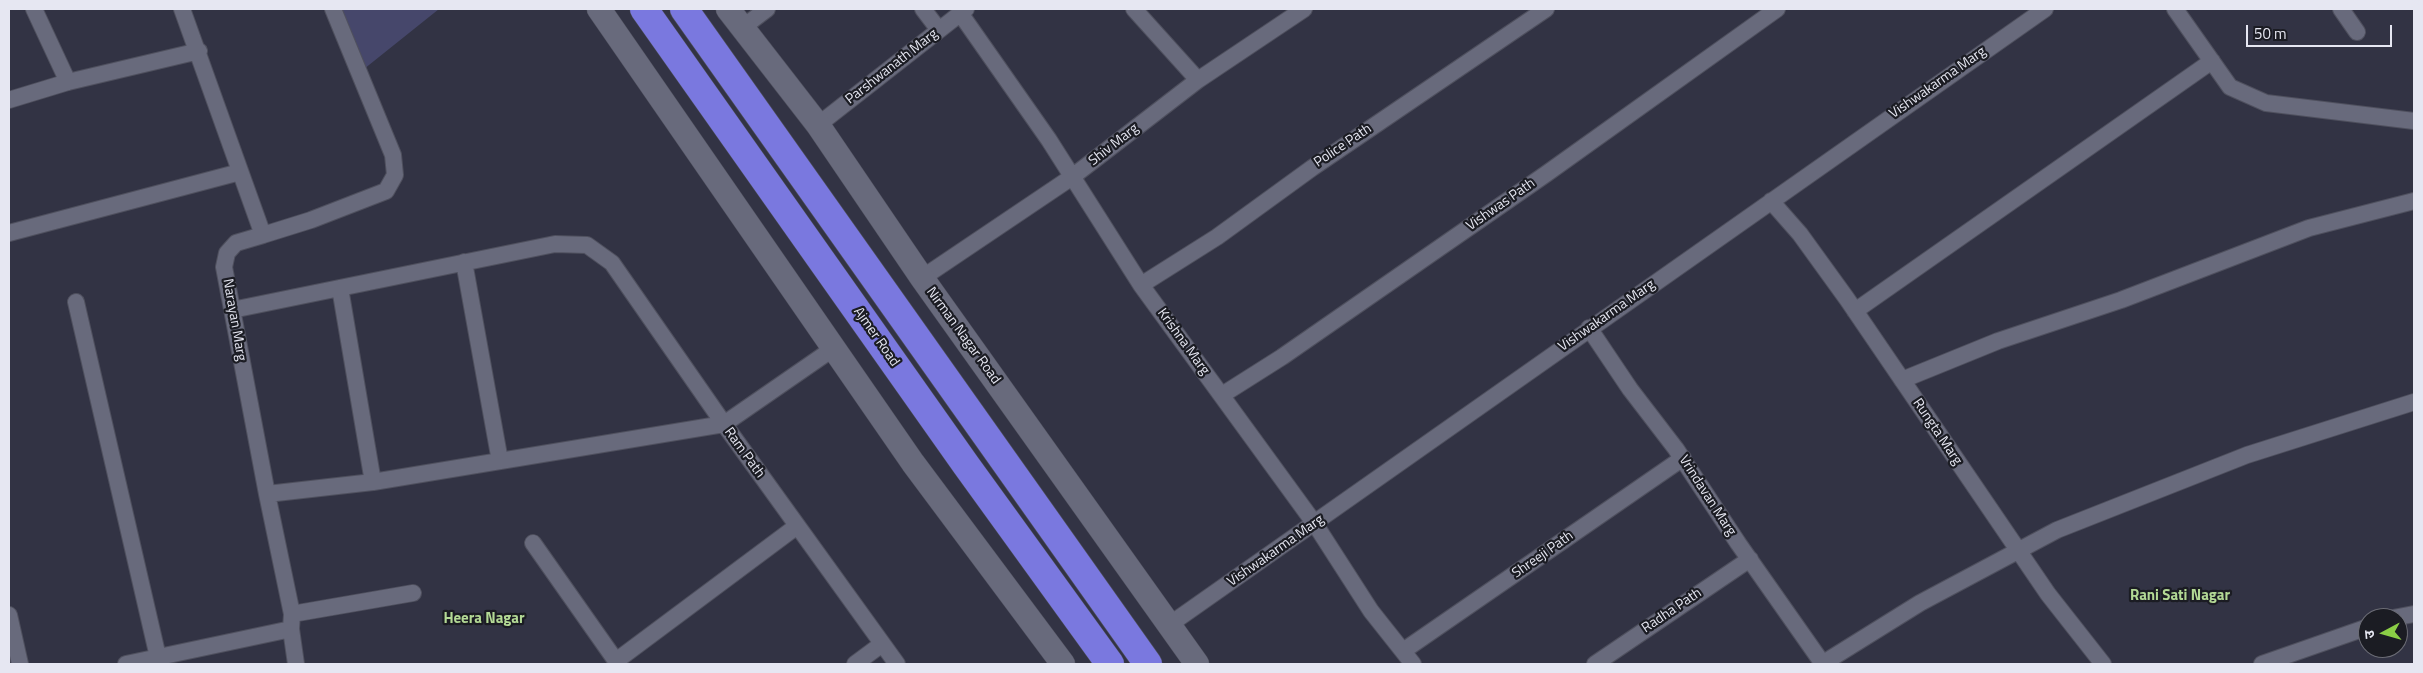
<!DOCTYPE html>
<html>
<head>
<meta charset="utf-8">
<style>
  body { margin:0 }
  #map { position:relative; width:2423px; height:673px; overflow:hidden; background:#323344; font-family:"Titillium Web","Noto Sans Devanagari",sans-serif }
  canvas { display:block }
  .frame { position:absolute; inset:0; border:10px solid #e6e7f2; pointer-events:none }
  .north { position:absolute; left:2358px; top:608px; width:50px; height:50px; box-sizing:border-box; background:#1b1c23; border:1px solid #6c6d76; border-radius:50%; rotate:264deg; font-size:14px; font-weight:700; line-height:20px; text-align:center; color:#e6e7f2 }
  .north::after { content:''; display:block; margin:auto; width:18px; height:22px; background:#8bce46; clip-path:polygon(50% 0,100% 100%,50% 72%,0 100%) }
  .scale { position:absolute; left:2246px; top:25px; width:146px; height:22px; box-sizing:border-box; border:2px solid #e6e7f2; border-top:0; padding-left:6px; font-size:15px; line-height:18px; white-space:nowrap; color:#e6e7f2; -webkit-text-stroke:4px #1b1c23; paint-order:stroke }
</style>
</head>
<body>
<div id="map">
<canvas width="2423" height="673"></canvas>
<div class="frame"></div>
<div class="north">उ</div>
<div class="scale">50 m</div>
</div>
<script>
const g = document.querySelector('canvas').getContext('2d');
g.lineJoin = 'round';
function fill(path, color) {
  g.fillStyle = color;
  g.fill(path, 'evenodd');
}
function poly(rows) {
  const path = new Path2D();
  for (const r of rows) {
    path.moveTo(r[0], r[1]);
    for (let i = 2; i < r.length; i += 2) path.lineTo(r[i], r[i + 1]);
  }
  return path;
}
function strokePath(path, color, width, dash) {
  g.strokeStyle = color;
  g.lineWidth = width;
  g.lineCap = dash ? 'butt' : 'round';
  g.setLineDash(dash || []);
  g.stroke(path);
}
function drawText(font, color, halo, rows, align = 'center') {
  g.font = font + ' "Titillium Web",sans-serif';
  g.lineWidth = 4.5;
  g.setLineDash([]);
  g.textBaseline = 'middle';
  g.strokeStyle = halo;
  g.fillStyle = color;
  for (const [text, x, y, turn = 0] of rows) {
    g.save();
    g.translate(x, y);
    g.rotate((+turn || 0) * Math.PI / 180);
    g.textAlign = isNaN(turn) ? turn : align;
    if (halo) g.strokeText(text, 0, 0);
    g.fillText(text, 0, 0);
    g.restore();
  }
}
const green = poly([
  [334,9,439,9,359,73]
]);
const street = poly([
  [34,9,68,82],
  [182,9,263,235,236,243,227,253,224,267,267,494,292,614,291,629,296,664],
  [923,9,939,30],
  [1134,9,1198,80],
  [2175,9,2230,87,2266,103,2414,121],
  [2341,9,2357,32],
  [960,13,1049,140,1141,285,1315,524,1371,611,1413,664],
  [742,28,767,9],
  [9,100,68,82,199,51],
  [818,125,966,9],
  [1771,201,1800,234,1847,299,2048,594,2103,664],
  [9,233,240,172],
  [263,235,311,220,386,191,395,175,393,155,333,9],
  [464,262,500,461],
  [922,278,1072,177,1198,80,1304,9],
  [1141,285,1217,237,1312,168,1546,9],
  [340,288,373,482],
  [76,302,158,657],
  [232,310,555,244,587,245,612,263,724,424,897,664],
  [1855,311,2212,61],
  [1589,328,1630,389,1676,449,1738,543,1823,664],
  [1902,380,1998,341,2121,300,2309,228,2414,201],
  [1222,395,1282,357,1546,174,1777,9],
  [267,494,373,482,724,424,834,348],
  [533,543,616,661],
  [292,614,413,593],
  [9,615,20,664],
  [2393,618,2414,614],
  [1169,625,2045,9],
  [1403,651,1683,458],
  [126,664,291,629],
  [619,664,616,661,797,526],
  [855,664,882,644],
  [1595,664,1750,559],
  [1822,664,1920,603,2057,530,2247,455,2414,402],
  [2262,664,2368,627]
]);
const secondary = poly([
  [599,9,913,463,1063,664],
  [728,9,818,125,922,278,1197,664]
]);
const highway = poly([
  [644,9,966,465,1110,664],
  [684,9,1148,664]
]);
const streetNames = [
  ["Parshwanath Marg",892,67,-38],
  ["Vishwakarma Marg",1938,83,-35],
  ["Shiv Marg",1114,145,-38],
  ["Police Path",1343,146,-34],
  ["Vishwas Path",1501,205,-35],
  ["Vishwakarma Marg",1607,316,-35],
  ["Narayan Marg",234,320,80],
  ["Nirman Nagar Road",963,336,54],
  ["Ajmer Road",876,337,55],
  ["Krishna Marg",1183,342,54],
  ["Rungta Marg",1937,432,56],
  ["Ram Path",744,453,54],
  ["Vrindavan Marg",1707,496,57],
  ["Vishwakarma Marg",1276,551,-35],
  ["Shreeji Path",1543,555,-35],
  ["Radha Path",1672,611,-34]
];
const neighbourhoodNames = [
  ["Rani Sati Nagar",2180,596],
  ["Heera Nagar",484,619]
];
fill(green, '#46476b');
strokePath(street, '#4f505e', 18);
strokePath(secondary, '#4f505e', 25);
strokePath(highway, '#4f505e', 29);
strokePath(street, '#686a7c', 16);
strokePath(secondary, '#686a7c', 24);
strokePath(highway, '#7a78df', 28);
drawText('14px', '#e6e7f2', '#1b1c23', streetNames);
drawText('bold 15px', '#b3d995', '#1b1c23', neighbourhoodNames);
</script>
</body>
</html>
